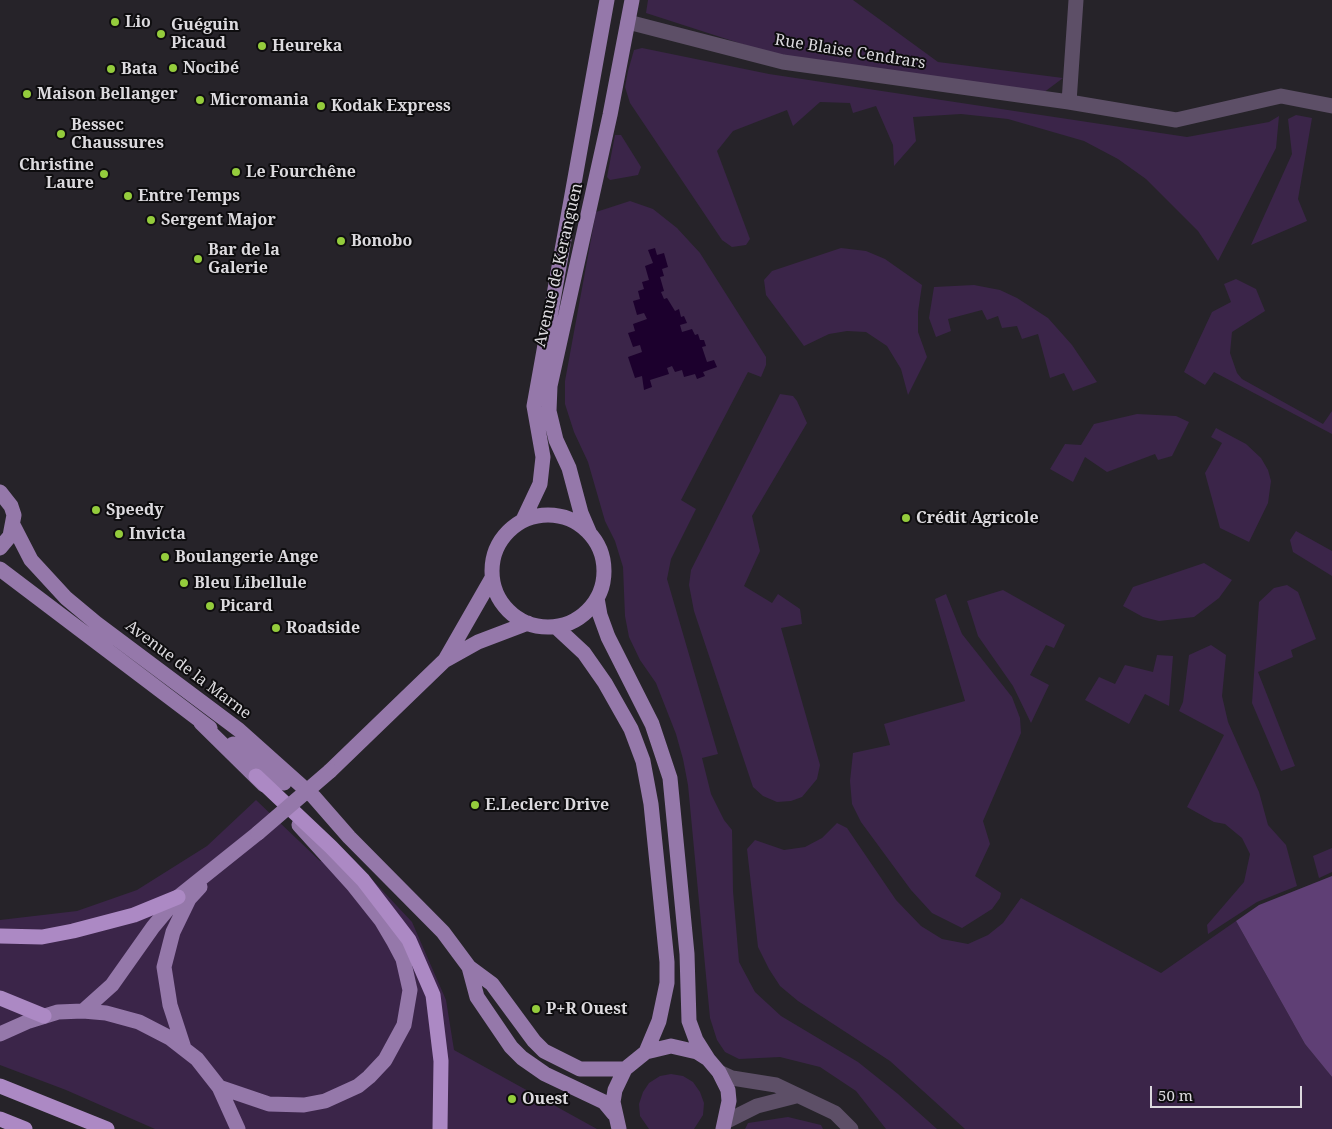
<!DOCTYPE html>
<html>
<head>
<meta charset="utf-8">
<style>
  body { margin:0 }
  #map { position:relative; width:1332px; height:1129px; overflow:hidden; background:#262329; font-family:"Noto Serif",serif }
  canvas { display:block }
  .scale { position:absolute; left:1150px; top:1086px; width:152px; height:22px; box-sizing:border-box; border:2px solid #dcdade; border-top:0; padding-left:6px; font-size:15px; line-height:18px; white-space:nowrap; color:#dcdade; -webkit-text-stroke:4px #0e0d0f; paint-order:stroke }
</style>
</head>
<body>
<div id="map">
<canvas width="1332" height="1129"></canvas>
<div class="scale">50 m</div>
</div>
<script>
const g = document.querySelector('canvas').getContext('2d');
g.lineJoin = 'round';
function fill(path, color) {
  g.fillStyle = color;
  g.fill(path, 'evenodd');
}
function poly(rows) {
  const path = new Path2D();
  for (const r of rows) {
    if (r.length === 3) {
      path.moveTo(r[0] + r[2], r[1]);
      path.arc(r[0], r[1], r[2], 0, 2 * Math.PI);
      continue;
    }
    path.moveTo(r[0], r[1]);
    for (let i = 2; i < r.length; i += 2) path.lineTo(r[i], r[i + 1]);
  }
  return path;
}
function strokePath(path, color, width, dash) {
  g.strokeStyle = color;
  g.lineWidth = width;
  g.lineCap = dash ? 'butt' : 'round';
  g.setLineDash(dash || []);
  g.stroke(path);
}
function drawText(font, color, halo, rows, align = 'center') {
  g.font = font + ' "Noto Serif",serif';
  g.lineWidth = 4;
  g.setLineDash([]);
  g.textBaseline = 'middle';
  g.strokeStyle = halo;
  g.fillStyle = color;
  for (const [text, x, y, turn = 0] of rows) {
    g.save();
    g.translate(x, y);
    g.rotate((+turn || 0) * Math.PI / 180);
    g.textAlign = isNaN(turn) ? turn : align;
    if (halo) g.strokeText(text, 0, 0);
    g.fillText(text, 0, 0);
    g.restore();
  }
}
const green = poly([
  [648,0,853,0,938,62,1063,78,1043,93,773,54,646,13],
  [642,48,769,74,1187,137,1269,122,1279,116,1276,148,1218,261,1198,231,1146,179,1118,159,1084,141,1008,119,961,114,913,117,916,141,894,166,893,145,876,106,853,113,850,103,820,102,793,126,787,110,733,131,717,151,750,239,746,245,732,247,722,240,630,103,625,87,628,71,634,50],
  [1296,115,1312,118,1298,199,1307,221,1251,245,1292,154,1288,119],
  [615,135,621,135,641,167,638,175,610,180,607,177],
  [630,201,653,209,677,228,700,253,766,357,766,365,761,377,748,372,681,500,696,509,671,559,667,579,718,754,702,758,711,794,724,820,732,830,733,891,739,962,755,992,781,1016,858,1062,898,1094,937,1129,886,1129,856,1091,820,1067,780,1057,739,1059,725,1052,717,1040,710,1018,688,785,683,759,676,734,656,683,640,660,629,637,625,616,623,567,615,541,605,521,588,462,574,432,565,404,565,381,596,212],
  [841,248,866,251,885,259,922,285,918,312,918,332,927,357,908,395,901,369,887,346,866,332,847,331,829,334,804,346,766,295,764,280,772,271],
  [1236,279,1256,289,1265,311,1232,332,1230,353,1237,373,1242,379,1323,424,1332,411,1332,434,1214,372,1205,385,1184,372,1212,312,1231,302,1224,284],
  [974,285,1000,290,1017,298,1048,318,1072,345,1097,382,1073,391,1064,373,1050,378,1038,334,1022,339,1017,326,1002,328,998,316,987,320,982,310,948,319,951,331,936,337,929,318,934,287],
  [780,394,793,396,797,401,807,423,752,516,760,551,744,586,772,603,778,594,800,609,802,624,781,628,820,765,817,779,802,797,791,801,777,802,763,796,753,787,694,611,689,585,691,570],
  [1137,414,1176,416,1189,422,1172,456,1158,460,1155,454,1107,472,1085,457,1073,482,1050,469,1065,444,1081,445,1094,424],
  [1216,428,1246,444,1261,458,1268,470,1271,481,1268,503,1249,542,1220,528,1205,473,1222,443,1211,437],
  [1296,531,1332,551,1332,576,1293,552,1290,540],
  [1204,563,1232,580,1219,598,1194,617,1159,621,1143,617,1123,606,1133,587],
  [1287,585,1298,592,1316,639,1291,650,1293,657,1258,672,1295,766,1281,771,1252,703,1259,602,1274,588],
  [1003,590,1065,625,1054,648,1046,645,1030,675,1049,685,1031,723,1013,686,978,636,967,601],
  [946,594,962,634,1012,697,1020,718,1021,733,983,821,990,844,975,876,1001,893,1000,898,992,909,962,928,932,913,911,890,861,822,852,804,850,781,853,753,890,745,884,724,965,701,935,599],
  [1211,645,1226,655,1222,696,1228,722,1259,792,1268,825,1286,845,1297,886,1257,902,1208,934,1207,925,1244,882,1250,854,1242,838,1225,824,1214,822,1187,807,1224,735,1179,711,1183,702,1189,655],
  [1157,655,1173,656,1169,706,1145,694,1129,724,1085,700,1099,677,1115,684,1125,665,1153,672],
  [256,800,320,861,352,858,412,922,446,1000,454,1050,597,1129,155,1129,66,1090,0,1065,0,920,77,911,137,890,207,846],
  [837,823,847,828,896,900,921,926,942,939,968,944,988,935,1003,923,1021,898,1161,973,1236,921,1305,1044,1332,1077,1332,1129,965,1129,890,1061,798,1001,780,986,769,969,758,947,747,849,755,840,784,850,805,847,822,838],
  [1332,848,1332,872,1319,878,1313,856],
  [671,1074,683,1076,693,1082,700,1092,704,1103,703,1115,694,1129,649,1129,640,1116,639,1104,643,1092,649,1083,660,1076],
  [788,1117,821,1125,823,1129,745,1129,748,1123]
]);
const forest = poly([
  [1332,876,1332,1077,1305,1044,1236,921,1259,905]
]);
const water = poly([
  [655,248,657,255,664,253,668,267,662,269,664,276,660,277,664,291,661,292,664,299,667,298,675,311,679,309,681,317,684,316,687,323,680,325,682,332,692,329,695,335,698,334,700,340,704,340,706,346,702,347,707,362,714,360,717,367,703,372,705,376,697,379,695,374,684,377,682,370,675,372,672,366,667,368,669,374,650,380,652,387,644,390,642,376,635,378,628,357,642,352,640,345,633,347,628,333,635,331,633,324,647,319,644,313,637,315,633,301,640,299,638,291,644,289,642,282,649,280,645,266,653,263,648,250]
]);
const minor = poly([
  [628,22,783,62,1069,102,1176,120,1281,96,1332,106],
  [1069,102,1076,0],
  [719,1072,732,1078,776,1085,835,1113,851,1129],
  [727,1121,757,1106,796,1096]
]);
const major = poly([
  [0,492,11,506,14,515,10,536,0,548],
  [548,571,56],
  [523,520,540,484,543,457,534,406,607,0],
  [13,525,31,560,66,598,96,623,239,730,314,797,349,837,443,932,469,967,492,984,534,1041,544,1051,580,1069,625,1069],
  [590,534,581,513,569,468,556,440,549,411,550,386,610,115,632,0],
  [0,569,210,728],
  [597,598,600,615,608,637,652,724,670,778,687,954,689,1021,696,1040,708,1059],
  [556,627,584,653,605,683,631,729,643,761,651,804,667,962,667,983,659,1021,646,1052],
  [445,660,492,578],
  [201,723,264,785],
  [233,744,260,762,284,783],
  [330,771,444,661,478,642,528,623],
  [469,967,477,997,511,1047,522,1058,545,1074,604,1102,614,1114],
  [83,1011,112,985,153,927,178,897,258,833],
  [0,1034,29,1021,58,1012,83,1011,106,1013,139,1022,170,1038,197,1059,219,1087,238,1129],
  [184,1048,170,1005,164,967,173,932,189,899,200,887],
  [219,1087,269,1104,304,1105,325,1101,358,1086,369,1077,385,1060,404,1025,410,990,403,959,394,942,381,920,354,886,299,825],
  [619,1129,613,1102,615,1090,625,1069,646,1052,671,1046,697,1052,708,1059,719,1072,728,1090,729,1101,723,1129]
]);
const highway = poly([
  [256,776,331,847,363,880,409,940,433,995,441,1061,440,1129],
  [0,936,42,937,73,931,134,915,178,897],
  [0,998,44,1016],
  [0,1086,107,1129],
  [0,1119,25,1129]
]);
const majorBridge = poly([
  [258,833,330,771]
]);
const markers = [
  [115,22,5,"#94cc3c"],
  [161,34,5,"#94cc3c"],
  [262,46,5,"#94cc3c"],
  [173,68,5,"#94cc3c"],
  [111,69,5,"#94cc3c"],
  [27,94,5,"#94cc3c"],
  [200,100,5,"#94cc3c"],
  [321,106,5,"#94cc3c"],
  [61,134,5,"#94cc3c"],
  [236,172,5,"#94cc3c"],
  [104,174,5,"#94cc3c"],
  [128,196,5,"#94cc3c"],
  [151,220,5,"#94cc3c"],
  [341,241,5,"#94cc3c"],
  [198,259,5,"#94cc3c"],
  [96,510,5,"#94cc3c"],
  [906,518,5,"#94cc3c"],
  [119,534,5,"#94cc3c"],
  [165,557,5,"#94cc3c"],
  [184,583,5,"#94cc3c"],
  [210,606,5,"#94cc3c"],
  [276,628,5,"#94cc3c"],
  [475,805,5,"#94cc3c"],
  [536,1009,5,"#94cc3c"],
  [512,1099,5,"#94cc3c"]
];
const poiNames = [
  ["Lio",125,22],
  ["Guéguin",171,25],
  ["Picaud",171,43],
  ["Heureka",272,46],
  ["Nocibé",183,68],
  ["Bata",121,69],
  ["Maison Bellanger",37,94],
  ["Micromania",210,100],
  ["Kodak Express",331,106],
  ["Bessec",71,125],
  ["Chaussures",71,143],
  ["Christine",94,165,"right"],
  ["Laure",94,183,"right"],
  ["Le Fourchêne",246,172],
  ["Entre Temps",138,196],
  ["Sergent Major",161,220],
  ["Bonobo",351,241],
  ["Bar de la",208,250],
  ["Galerie",208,268],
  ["Speedy",106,510],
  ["Crédit Agricole",916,518],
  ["Invicta",129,534],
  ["Boulangerie Ange",175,557],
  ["Bleu Libellule",194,583],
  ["Picard",220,606],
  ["Roadside",286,628],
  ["E.Leclerc Drive",485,805],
  ["P+R Ouest",546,1009],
  ["Ouest",522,1099]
];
const streetNames = [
  ["Rue Blaise Cendrars",850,52,9],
  ["Avenue de Keranguen",559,265,-77],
  ["Avenue de la Marne",188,670,37]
];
fill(green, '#3b2549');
fill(forest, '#5f3f75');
fill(water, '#1c002d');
strokePath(minor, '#5d4f67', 15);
strokePath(major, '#9578aa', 15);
strokePath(highway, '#ac89c4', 15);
strokePath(majorBridge, '#9578aa', 15);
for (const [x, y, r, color] of markers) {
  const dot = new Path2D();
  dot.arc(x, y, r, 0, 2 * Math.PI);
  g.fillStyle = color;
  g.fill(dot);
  strokePath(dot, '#0e0d0f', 2);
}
drawText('bold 16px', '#dcdade', '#0e0d0f', poiNames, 'left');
drawText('16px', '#dcdade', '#0e0d0f', streetNames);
</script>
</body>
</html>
